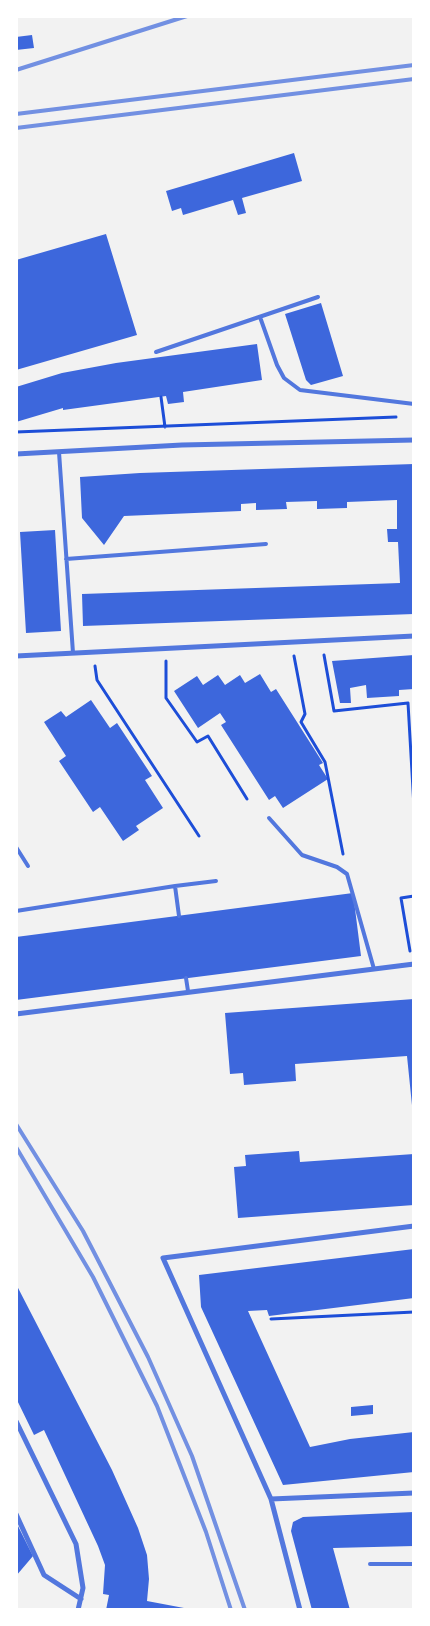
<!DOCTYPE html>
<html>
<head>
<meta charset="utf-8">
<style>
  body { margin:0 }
  #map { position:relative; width:430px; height:1626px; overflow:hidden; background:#f2f2f2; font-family:Poppins,sans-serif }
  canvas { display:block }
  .frame { position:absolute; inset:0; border:18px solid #fff; pointer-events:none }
</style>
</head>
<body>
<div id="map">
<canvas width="430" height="1626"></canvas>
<div class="frame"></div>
</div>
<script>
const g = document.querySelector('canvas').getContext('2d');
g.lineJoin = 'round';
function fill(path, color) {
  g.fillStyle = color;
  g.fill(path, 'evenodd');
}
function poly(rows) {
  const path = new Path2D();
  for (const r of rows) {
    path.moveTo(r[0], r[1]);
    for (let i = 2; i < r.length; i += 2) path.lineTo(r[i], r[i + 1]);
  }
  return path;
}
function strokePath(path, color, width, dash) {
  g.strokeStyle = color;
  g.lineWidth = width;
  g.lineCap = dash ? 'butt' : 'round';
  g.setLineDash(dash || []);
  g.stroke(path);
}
const building = poly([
  [32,35,34,48,16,50,16,37],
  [294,153,302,181,242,198,246,213,238,215,233,200,183,215,181,208,172,211,166,191],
  [106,234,137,335,16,370,16,260],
  [321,303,343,376,311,385,306,380,285,314],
  [257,344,262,380,183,392,184,402,168,404,166,396,63,410,63,408,16,422,16,387,62,373,116,363],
  [414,464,414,614,83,626,82,594,400,583,398,542,388,542,387,529,397,529,397,500,347,502,347,508,317,509,317,501,286,502,287,509,256,510,256,503,241,504,241,511,124,516,104,545,82,518,80,477,140,473],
  [55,530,61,631,26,633,20,532],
  [414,655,414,689,399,690,399,696,367,698,366,685,350,688,351,703,340,703,332,661],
  [260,674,271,692,276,689,323,763,319,765,328,779,283,808,275,796,269,800,221,725,226,722,220,713,198,728,174,691,197,676,203,685,218,675,225,685,240,675,245,683],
  [91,700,110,728,117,723,152,776,145,780,163,808,136,826,139,830,123,841,100,807,93,812,59,761,66,756,44,722,61,711,66,717],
  [353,893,361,956,16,1000,16,937],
  [414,999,414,1125,407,1056,295,1064,296,1081,244,1085,243,1073,230,1074,225,1013],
  [299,1151,300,1162,414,1154,414,1205,238,1218,234,1167,246,1166,245,1155],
  [414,1249,414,1298,269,1316,267,1310,248,1311,310,1447,350,1439,414,1432,414,1472,283,1485,201,1307,199,1275],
  [16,1284,112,1470,138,1528,147,1555,149,1579,147,1601,184,1608,184,1610,106,1610,109,1595,103,1594,105,1565,98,1546,44,1430,34,1435,16,1398],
  [373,1405,373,1414,351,1416,351,1407],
  [414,1512,414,1546,333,1548,350,1610,312,1610,291,1531,293,1522,303,1517],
  [16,1522,33,1556,16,1576]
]);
const path = poly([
  [161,397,165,427],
  [16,432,396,417],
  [324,655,334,711,408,703,414,807],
  [294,656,305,714,301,722,325,762,343,854],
  [166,661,166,698,197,742,208,736,247,799],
  [95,666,97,680,199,836],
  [410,951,401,898,414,896],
  [271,1319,414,1312]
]);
const service = poly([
  [260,317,277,365,284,378,300,390,414,404],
  [156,352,318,297],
  [59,452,73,653],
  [66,559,266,544],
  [269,818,302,855,337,867,347,874,374,969],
  [16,847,28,866],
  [175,886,216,881],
  [16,911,175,886,179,916],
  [186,978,188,991],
  [370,1564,414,1564]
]);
const minor = poly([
  [16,454,182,445,414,440],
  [16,656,414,636],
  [16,1014,414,964],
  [16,1421,76,1544,83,1588,78,1610],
  [271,1499,414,1493],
  [16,1514,44,1575,81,1599],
  [300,1610,271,1499,163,1258,414,1226]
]);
const rail = poly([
  [16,70,187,16],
  [16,114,414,65],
  [16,128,414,79],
  [16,1124,83,1231,148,1357,192,1456,245,1610],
  [16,1147,93,1277,157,1406,206,1532,231,1610]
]);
fill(building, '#3d67dc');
strokePath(path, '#1d4ed8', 3);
strokePath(service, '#5277de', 4);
strokePath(minor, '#5277de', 5);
strokePath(rail, '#7290e2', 4);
</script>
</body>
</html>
